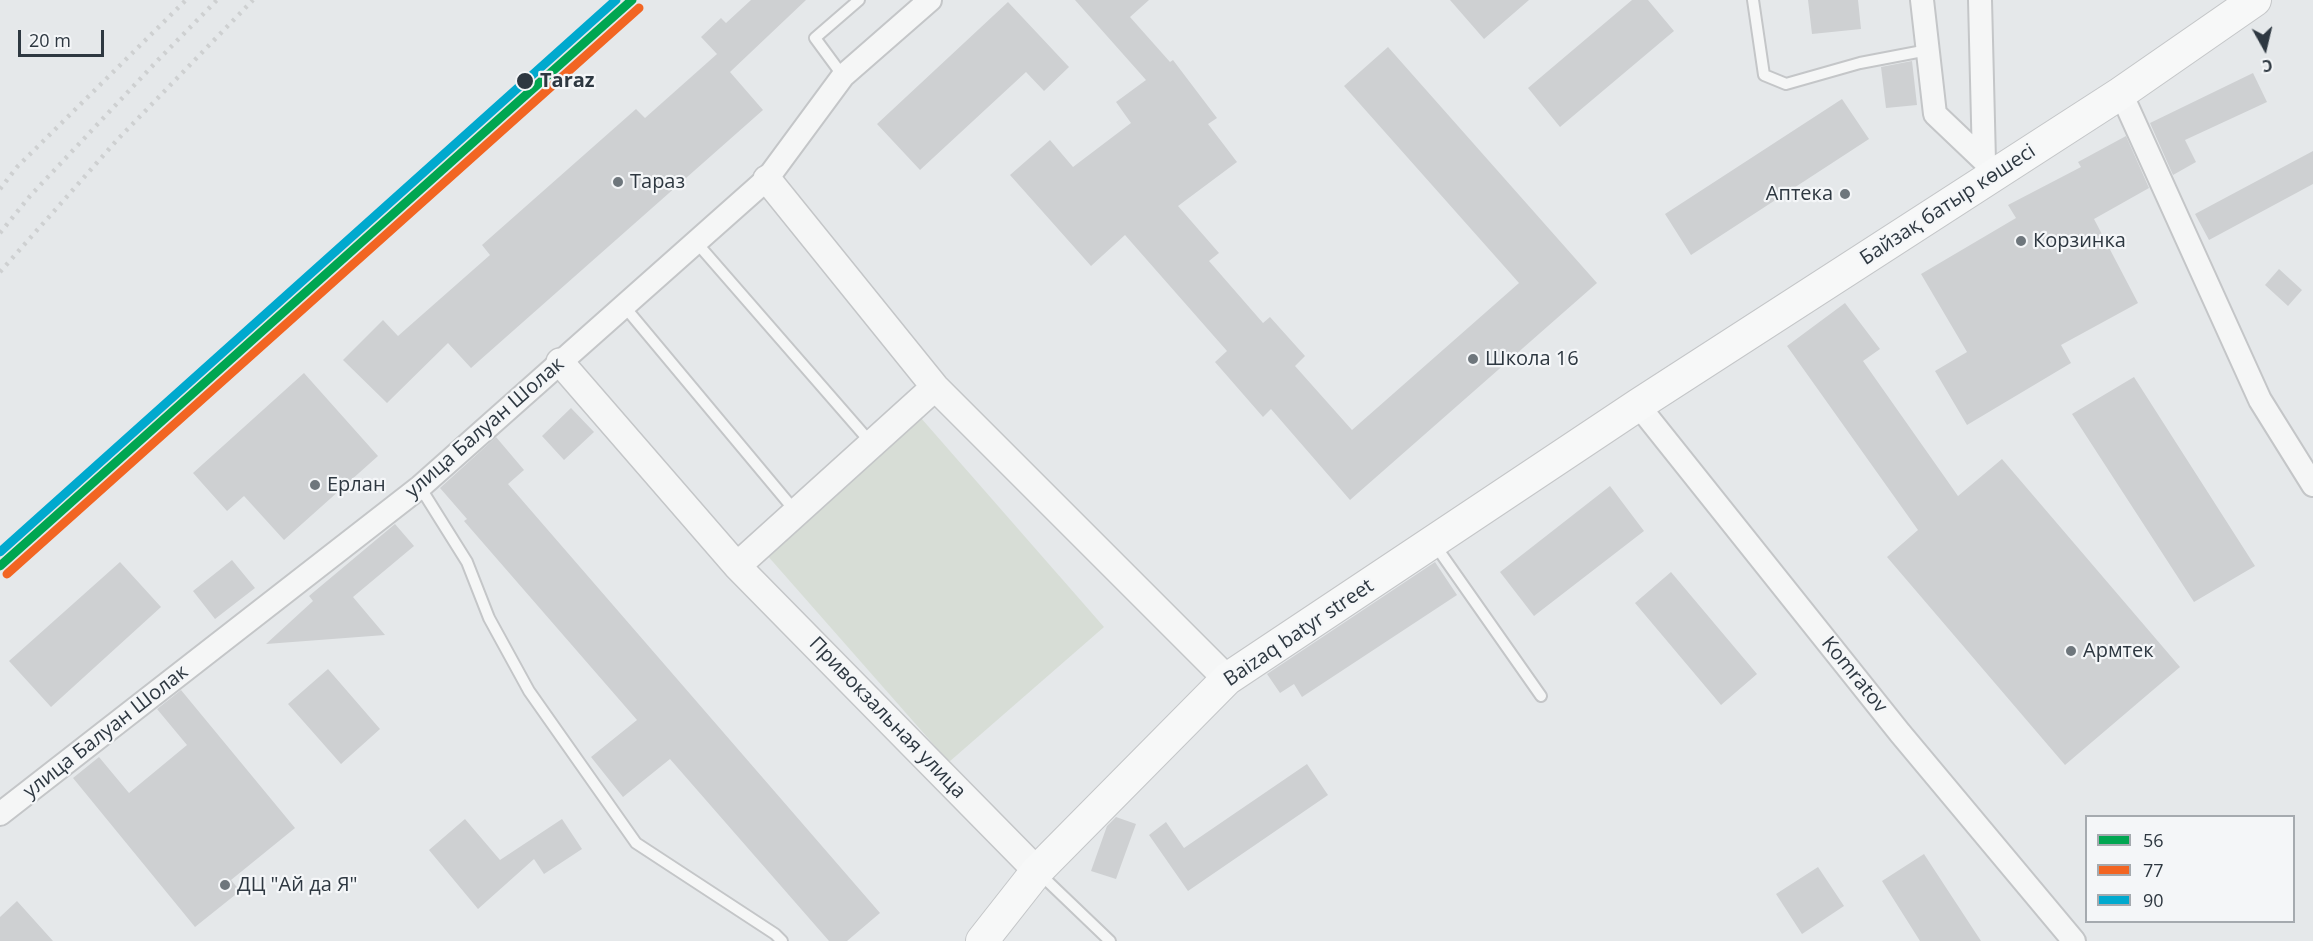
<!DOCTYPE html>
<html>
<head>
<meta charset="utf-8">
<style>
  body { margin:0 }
  #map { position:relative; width:2313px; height:941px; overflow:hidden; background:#e5e8ea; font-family:"Open Sans",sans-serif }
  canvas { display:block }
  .legend { position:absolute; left:2085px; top:815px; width:210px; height:108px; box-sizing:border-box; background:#f4f6f8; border:2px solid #a5aaaf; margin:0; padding:8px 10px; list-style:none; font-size:18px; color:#2e3841 }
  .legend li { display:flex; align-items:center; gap:12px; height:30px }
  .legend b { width:30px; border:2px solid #a5aaaf }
  .north { position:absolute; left:2235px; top:18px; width:60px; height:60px; -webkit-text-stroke:4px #f4f6f8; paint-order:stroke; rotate:172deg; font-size:16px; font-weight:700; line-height:24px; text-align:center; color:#2e3841 }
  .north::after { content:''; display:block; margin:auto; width:21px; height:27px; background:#2e3841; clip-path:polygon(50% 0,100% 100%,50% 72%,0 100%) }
  .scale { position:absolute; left:18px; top:30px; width:86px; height:27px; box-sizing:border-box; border:3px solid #2e3841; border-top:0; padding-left:8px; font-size:18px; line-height:21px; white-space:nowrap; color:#2e3841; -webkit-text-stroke:4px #f4f6f8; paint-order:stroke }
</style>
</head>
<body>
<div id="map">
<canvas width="2313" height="941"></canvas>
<ul class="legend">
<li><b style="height:8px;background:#00a651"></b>56</li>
<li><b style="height:8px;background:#f26522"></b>77</li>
<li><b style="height:8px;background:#00a9ce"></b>90</li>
</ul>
<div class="north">С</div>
<div class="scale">20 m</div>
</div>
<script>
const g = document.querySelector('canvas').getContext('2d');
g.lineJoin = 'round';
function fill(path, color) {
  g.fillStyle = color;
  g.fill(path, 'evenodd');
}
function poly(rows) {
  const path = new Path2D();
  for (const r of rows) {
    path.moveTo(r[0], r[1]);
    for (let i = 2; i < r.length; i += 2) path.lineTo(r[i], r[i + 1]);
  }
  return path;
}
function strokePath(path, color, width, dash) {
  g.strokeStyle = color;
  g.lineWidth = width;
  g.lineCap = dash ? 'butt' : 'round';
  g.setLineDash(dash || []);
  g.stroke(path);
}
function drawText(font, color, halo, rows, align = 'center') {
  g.font = font + ' "Open Sans",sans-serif';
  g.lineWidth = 4.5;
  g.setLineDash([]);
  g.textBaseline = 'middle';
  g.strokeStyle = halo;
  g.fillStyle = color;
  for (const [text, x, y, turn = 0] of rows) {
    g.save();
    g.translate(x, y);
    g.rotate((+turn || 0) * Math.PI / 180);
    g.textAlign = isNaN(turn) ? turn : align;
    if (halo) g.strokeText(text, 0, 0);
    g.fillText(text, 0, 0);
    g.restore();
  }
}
const green = poly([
  [921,418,1104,627,949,762,766,554]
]);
const building = poly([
  [751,0,806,0,730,72,763,110,471,368,448,343,387,403,343,360,383,320,398,336,490,255,482,245,636,109,645,118,717,54,701,37,721,18,726,23],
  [1075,0,1149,0,1130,17,1170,62,1173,60,1217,118,1208,124,1237,162,1178,206,1219,253,1209,261,1263,323,1270,317,1305,356,1295,366,1352,430,1519,283,1344,86,1388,47,1597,283,1350,500,1271,409,1263,417,1215,362,1227,351,1125,235,1091,266,1010,175,1050,140,1073,167,1131,123,1116,102,1146,80],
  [1450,0,1529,0,1484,39],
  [1632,0,1648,0,1674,31,1560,127,1528,88],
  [1808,0,1858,0,1861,29,1812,34],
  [1008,2,1069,67,1044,91,1026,72,920,170,877,124],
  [1912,61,1917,105,1886,108,1881,67],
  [2253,73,2267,102,2185,140,2196,162,2173,175,2150,123],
  [1842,99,1869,139,1691,255,1665,214],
  [2126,136,2149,188,2094,219,2138,303,2061,345,2071,363,1967,425,1935,371,1967,352,1921,274,2016,218,2008,205,2081,167,2078,162],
  [2313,151,2313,184,2209,240,2195,214],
  [2279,269,2302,290,2288,306,2265,285],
  [1845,303,1880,349,1863,361,1958,496,2002,459,2180,667,2065,765,1887,557,1918,530,1787,346],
  [304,373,378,456,284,540,244,496,227,511,193,473],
  [2134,377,2255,566,2194,602,2072,414],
  [571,408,594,432,564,460,542,436],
  [496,437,524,470,508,484,880,913,847,941,829,941,670,759,623,797,591,757,637,720,464,521,467,519,440,488],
  [1610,486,1644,531,1534,616,1500,572],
  [395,524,414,546,353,597,385,635,266,644,313,601,309,596],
  [232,560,255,588,215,619,193,591],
  [120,562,161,607,51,707,9,661],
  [1435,562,1457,595,1302,697,1294,684,1280,693,1267,674],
  [1671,572,1757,674,1721,705,1635,603],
  [328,669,380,729,341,764,288,704],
  [181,690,295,828,231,880,240,891,195,927,73,778,99,757,129,793,187,745,157,709],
  [1307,764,1328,795,1188,891,1149,835,1166,822,1184,848],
  [1116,817,1136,824,1116,879,1091,871,1107,826],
  [465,819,500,860,562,819,582,849,544,874,534,859,478,909,429,850],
  [1924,854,1981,941,1920,941,1882,881],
  [1818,867,1844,906,1802,934,1776,894],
  [17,901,53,941,0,941,0,917]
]);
const service = poly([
  [1753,0,1764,75,1786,84,1860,63,1928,50],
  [843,76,815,38,859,0],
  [696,242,872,444],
  [624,306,796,512],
  [420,487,467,562,489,618,529,691,636,843,775,934,782,941],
  [1435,545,1541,696],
  [1039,873,1110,941]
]);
const minor = poly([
  [1922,0,1935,114,1997,173],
  [1980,0,1984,161],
  [2121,93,2260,400,2313,485],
  [1638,405,1900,733,2074,941],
  [0,814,420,487,767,179,843,76,930,0]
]);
const tertiary = poly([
  [767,179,935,387,1227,679],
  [560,362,737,566,1037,871],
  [737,566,935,387]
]);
const secondary = poly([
  [982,941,1037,871,1227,679,1638,405,2121,93,2255,0]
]);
const rail = poly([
  [0,189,17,167,186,0],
  [0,233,30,196,158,60,217,0],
  [0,272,118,139,253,0]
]);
const rail1 = poly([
  [0,566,632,0]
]);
const rail2 = poly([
  [7,574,639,8]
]);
const rail3 = poly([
  [0,552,616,0]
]);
const markers = [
  [525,81,9,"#2e3841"],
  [618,182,6,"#6e767c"],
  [1845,194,6,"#6e767c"],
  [2021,241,6,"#6e767c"],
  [1473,359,6,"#6e767c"],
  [315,485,6,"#6e767c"],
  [2071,651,6,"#6e767c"],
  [225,885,6,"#6e767c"]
];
const stopNames = [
  ["Taraz",540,81]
];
const poiNames = [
  ["Тараз",630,182],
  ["Аптека",1833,194,"right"],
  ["Корзинка",2033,241],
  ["Школа 16",1485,359],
  ["Ерлан",327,485],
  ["Армтек",2083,651],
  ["ДЦ \"Ай да Я\"",237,885]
];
const streetNames = [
  ["Байзақ батыр көшесі",1948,205,-33],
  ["улица Балуан Шолак",485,428,-41],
  ["Baizaq batyr street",1299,633,-34],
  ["Komratov",1854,675,51],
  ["Привокзальная улица",887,718,46],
  ["улица Балуан Шолак",106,732,-38]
];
fill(green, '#d7ddd6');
fill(building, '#ced0d2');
strokePath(service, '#c4c6c8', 14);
strokePath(minor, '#c4c6c8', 26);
strokePath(tertiary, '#c4c6c8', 30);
strokePath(secondary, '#c4c6c8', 34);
strokePath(service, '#f5f6f6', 10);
strokePath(minor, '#f5f6f6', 22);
strokePath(tertiary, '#f5f6f6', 27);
strokePath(secondary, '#f7f8f8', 32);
strokePath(rail, '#ced0d1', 4.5, [3, 6]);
strokePath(rail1, '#00a651', 9);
strokePath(rail2, '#f26522', 9);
strokePath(rail3, '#00a9ce', 9);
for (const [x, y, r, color] of markers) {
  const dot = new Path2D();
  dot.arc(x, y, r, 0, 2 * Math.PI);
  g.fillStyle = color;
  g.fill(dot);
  strokePath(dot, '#f4f6f8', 2);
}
drawText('bold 20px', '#2e3841', '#f4f6f8', stopNames, 'left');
drawText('20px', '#2e3841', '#f4f6f8', poiNames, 'left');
drawText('20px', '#2e3841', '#f4f6f8', streetNames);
</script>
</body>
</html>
